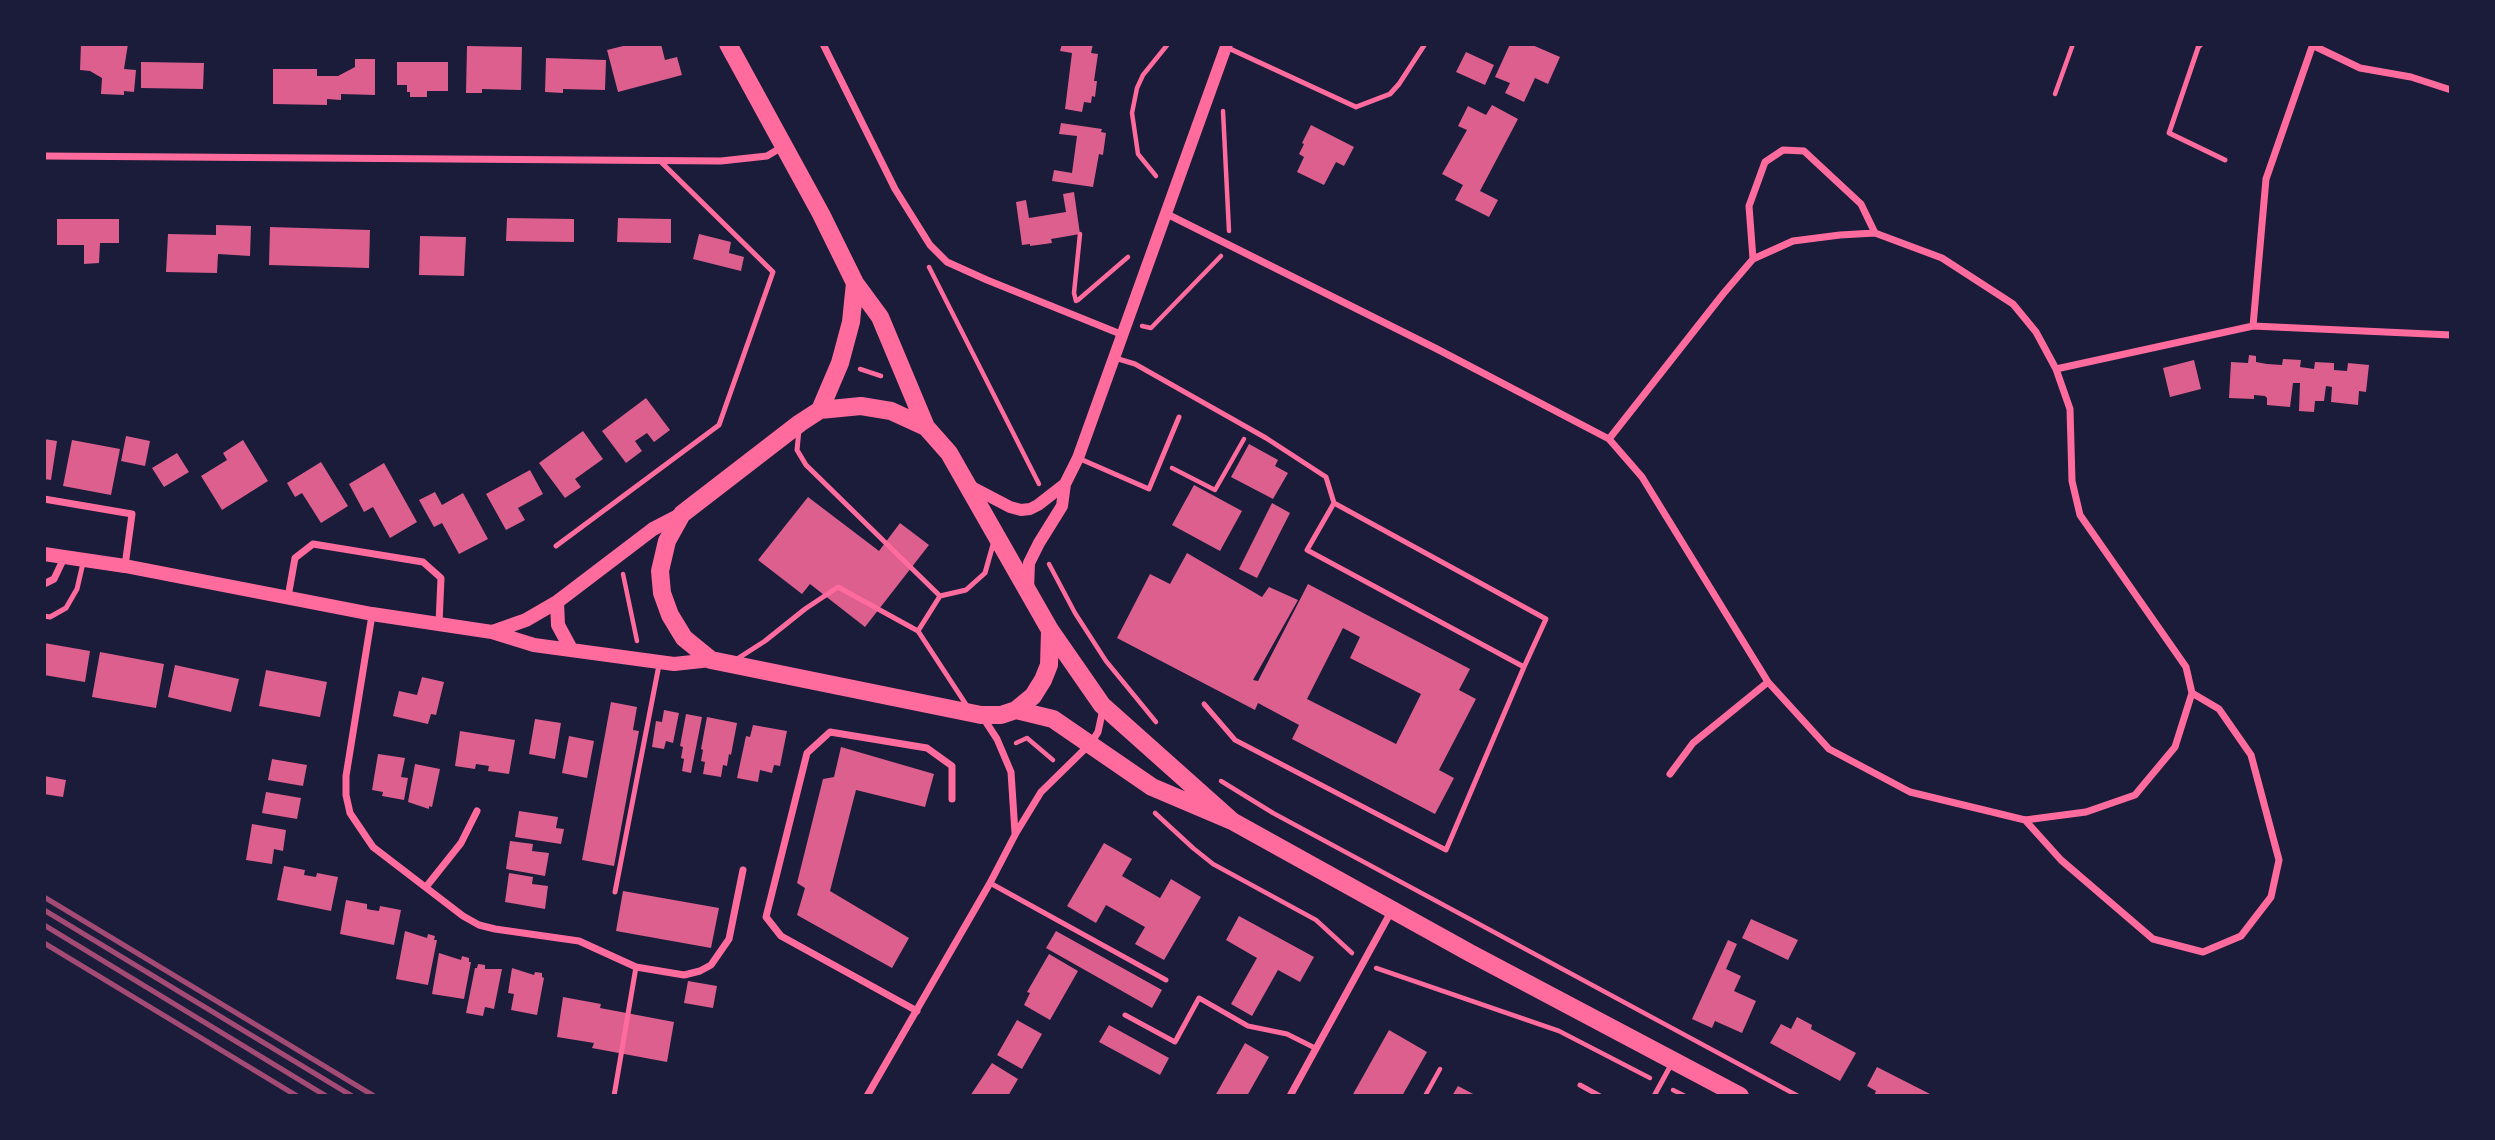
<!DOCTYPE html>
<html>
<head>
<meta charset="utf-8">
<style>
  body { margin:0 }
  #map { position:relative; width:2495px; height:1140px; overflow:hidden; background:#1b1b3a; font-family:"Libre Baskerville",serif }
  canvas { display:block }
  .frame { position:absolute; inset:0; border:46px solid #1b1b3a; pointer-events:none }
</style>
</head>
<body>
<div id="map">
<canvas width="2495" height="1140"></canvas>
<div class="frame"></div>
</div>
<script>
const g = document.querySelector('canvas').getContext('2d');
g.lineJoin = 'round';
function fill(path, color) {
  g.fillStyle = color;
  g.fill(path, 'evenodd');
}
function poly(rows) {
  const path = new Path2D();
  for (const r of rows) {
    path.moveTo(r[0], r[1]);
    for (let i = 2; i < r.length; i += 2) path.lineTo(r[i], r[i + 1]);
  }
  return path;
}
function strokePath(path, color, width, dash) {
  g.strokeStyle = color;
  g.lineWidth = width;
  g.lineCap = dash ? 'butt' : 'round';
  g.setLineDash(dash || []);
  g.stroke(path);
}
const building = poly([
  [81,44,128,44,124,69,136,70,134,92,124,91,124,95,101,94,102,78,90,71,80,70],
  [631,44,661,44,665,60,677,57,682,75,618,92,607,50],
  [1062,44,1093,44,1091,53,1098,54,1094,81,1097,81,1095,97,1092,96,1091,103,1084,102,1082,112,1065,109,1072,53,1060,51],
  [1510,44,1530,44,1560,57,1548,84,1535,78,1524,102,1505,93,1510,83,1495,77],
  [467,46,522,47,521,90,482,89,482,93,466,93],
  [1466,52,1494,65,1485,85,1456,72],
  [546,58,606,60,605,90,563,89,563,93,545,92],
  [355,59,375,59,375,95,341,94,341,100,327,99,327,105,273,104,273,69,317,69,317,76,338,76,355,67],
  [141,62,204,63,203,89,141,88],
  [397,62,448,62,448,91,427,91,427,97,410,97,410,92,407,92,407,85,397,85],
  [1492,105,1518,119,1480,191,1498,200,1489,217,1455,200,1463,185,1442,174,1467,130,1458,126,1468,106,1486,115],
  [1061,123,1102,129,1101,132,1106,133,1103,155,1099,154,1093,187,1052,181,1054,170,1072,173,1077,136,1059,134],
  [1311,125,1354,147,1344,166,1336,162,1324,185,1297,172,1304,157,1299,154,1304,144,1302,143],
  [1074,192,1080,234,1051,239,1052,243,1030,246,1030,244,1022,245,1016,202,1026,200,1029,218,1066,212,1063,194],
  [507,218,574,219,574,242,506,241],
  [618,218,671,219,671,243,617,242],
  [57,219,119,219,119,243,100,243,99,263,84,264,84,245,57,245],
  [216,225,251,226,250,256,218,254,217,273,166,272,168,234,216,235],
  [270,227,370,230,369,268,269,265],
  [699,234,731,242,729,253,744,257,741,271,693,259],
  [420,236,466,237,464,276,419,275],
  [2249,355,2256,356,2256,362,2267,364,2282,365,2283,359,2301,360,2300,367,2314,369,2315,362,2334,363,2334,370,2347,371,2348,363,2369,365,2366,392,2359,391,2358,405,2331,402,2332,387,2326,386,2324,401,2315,401,2314,412,2299,411,2300,383,2293,383,2290,407,2267,405,2267,398,2265,396,2254,395,2254,399,2229,398,2231,362,2248,363],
  [2194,360,2201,389,2170,397,2163,368],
  [646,398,670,430,654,442,647,433,635,441,642,451,626,463,602,431],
  [583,431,603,459,575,479,581,487,565,498,539,463],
  [126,436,150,441,145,466,121,461],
  [44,439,57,441,51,480,44,479],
  [72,440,120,449,111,495,63,486],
  [243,440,268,481,222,510,201,476,227,460,223,453],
  [1249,444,1278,460,1275,466,1288,473,1273,499,1231,477],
  [177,453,189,472,164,487,152,468],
  [321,462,348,506,321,523,302,493,295,497,287,483],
  [384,463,417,522,390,538,373,507,364,512,349,484],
  [530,470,543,494,518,508,525,520,506,530,486,494],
  [1194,485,1242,511,1220,551,1172,525],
  [435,492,442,505,463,493,488,539,459,554,442,523,434,527,419,500],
  [808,497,879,551,900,523,929,545,865,627,810,584,802,594,758,560],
  [1272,503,1290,513,1257,578,1239,569],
  [1187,553,1262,597,1269,587,1298,600,1253,680,1258,681,1308,584,1470,669,1459,690,1476,699,1439,770,1454,778,1435,814,1292,739,1299,725,1258,703,1255,710,1117,638,1150,574,1170,584],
  [1343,628,1360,637,1350,658,1421,694,1396,744,1307,699],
  [44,643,90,651,85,682,44,675],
  [100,652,164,664,156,708,92,697],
  [175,665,239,679,231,712,168,697],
  [266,670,327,682,320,717,259,706],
  [422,677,444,682,436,715,431,714,428,724,393,716,399,691,417,695],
  [611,702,637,707,633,730,639,731,614,866,582,860],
  [664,710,679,713,673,743,666,741,664,749,652,747,656,721,662,722],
  [686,714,702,717,691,773,682,771,684,759,681,758,683,747,680,746],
  [707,717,737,723,731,755,729,754,727,766,723,765,721,777,703,774,705,762,701,761,703,750,701,749],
  [535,719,561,723,555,759,529,754],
  [753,725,787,731,780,766,774,765,772,773,760,770,758,782,737,778,746,736,750,737],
  [460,731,515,740,509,774,488,771,489,766,476,764,475,769,455,766],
  [569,736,594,741,587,778,562,773],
  [841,747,934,774,925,807,856,790,830,891,909,938,892,968,797,915,805,888,797,883,823,779,834,777],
  [378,754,405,758,401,777,408,778,404,800,382,796,383,792,372,790],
  [272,759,307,765,303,786,268,780],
  [415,764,440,769,432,807,429,806,429,809,408,802],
  [44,776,66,780,63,797,44,794],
  [266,792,301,798,297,819,262,813],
  [519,811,558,817,556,828,564,829,561,844,515,837],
  [252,824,286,830,283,851,274,849,272,864,246,860],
  [510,841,533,844,532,851,549,853,545,876,506,869],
  [1104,843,1132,859,1122,876,1160,898,1171,879,1201,897,1164,960,1135,944,1145,927,1106,905,1096,923,1067,906],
  [284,866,305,870,304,875,316,877,317,873,338,877,331,911,277,900],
  [509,873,533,877,532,884,548,886,545,909,505,902],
  [623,891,719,908,711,948,616,931],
  [346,900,367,904,367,909,372,910,379,911,380,906,401,910,394,945,340,934],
  [1239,916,1314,957,1300,982,1278,970,1252,1016,1231,1004,1257,958,1226,940],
  [1751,919,1798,940,1788,960,1742,938],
  [405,931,427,938,428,934,435,936,434,940,437,940,428,985,396,979],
  [1056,931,1162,990,1152,1008,1046,948],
  [1728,940,1737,944,1726,969,1741,976,1734,991,1756,1001,1742,1033,1715,1021,1712,1028,1692,1019],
  [439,953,461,960,462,956,469,958,469,962,471,962,464,999,432,994],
  [1049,954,1078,971,1050,1020,1024,1005,1030,993,1027,992],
  [478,964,485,965,485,969,502,969,494,1009,485,1007,483,1016,466,1013,475,968,477,968],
  [512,968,534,975,535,972,542,973,542,977,544,978,537,1015,511,1010,514,994,508,993],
  [688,981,717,986,713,1008,684,1003],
  [563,997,601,1004,600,1008,674,1022,667,1062,592,1048,594,1043,557,1037],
  [1797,1017,1812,1025,1811,1029,1856,1053,1840,1081,1770,1043,1781,1024,1791,1029],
  [1017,1020,1042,1034,1022,1069,997,1055],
  [1109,1025,1169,1058,1160,1075,1099,1042],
  [1389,1030,1427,1052,1402,1096,1352,1096],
  [1245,1043,1269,1057,1247,1096,1215,1096],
  [992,1063,1018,1079,1008,1096,970,1096],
  [1877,1067,1930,1094,1928,1096,1874,1096,1876,1091,1867,1086],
  [1458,1086,1477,1096,1452,1096]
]);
const path = poly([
  [2055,94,2073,44],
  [1223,111,1229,231],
  [1156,176,1138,154,1132,113,1137,88,1143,75,1168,44],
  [929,267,1039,484],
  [1078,300,1128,257],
  [1076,301,1074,293,1080,234],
  [1142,326,1151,328,1221,256],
  [860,369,881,376],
  [1172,468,1215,490,1244,439],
  [1049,564,1075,613,1106,661,1156,722],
  [623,574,637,641],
  [1016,743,1027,738,1053,760],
  [1221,781,1273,813,1798,1096],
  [1155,813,1193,848,1213,864,1316,920,1352,953],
  [1376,968,1559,1031,1650,1078],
  [1673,1090,1685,1096],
  [1425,1096,1440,1069]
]);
const service = poly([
  [2199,45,2169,133,2225,160],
  [1226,47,1356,107,1390,94,1399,84,1425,44],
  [1115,358,1135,364,1266,438,1326,477,1334,503,1546,619,1524,667,1307,550,1334,503],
  [799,430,797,450,806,465,940,596],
  [1078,458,1149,489,1179,417],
  [556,546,719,425,773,272,661,162],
  [44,616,50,617,66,608,77,589,83,563],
  [918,631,940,596,966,590,985,573,994,541],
  [737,659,765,641,805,609,838,587,918,631,969,709],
  [1204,704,1235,740,1446,850,1524,667],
  [990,883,1166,980],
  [615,892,659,665],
  [1125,1015,1175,1042,1199,998,1248,1026,1287,1034,1315,1048],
  [1580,1085,1600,1096],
  [614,1096,636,967],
  [1654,1096,1672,1063]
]);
const minor = poly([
  [823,44,895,189,930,245,947,262,987,280,1123,335],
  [2199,45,2200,44],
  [2312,45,2360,68,2411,77,2451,90],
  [44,156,721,161,767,156,782,147],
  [1167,214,1437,349,1609,439,1642,477,1768,682,1829,749,1910,792,2025,820,2086,812,2135,795,2175,747,2192,693,2186,667,2080,515,2072,481,2070,409,2056,369,2036,332,2013,304,1942,258,1875,233,1840,235,1793,241,1753,259,1723,294,1609,439],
  [1753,259,1749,206,1765,162,1783,150,1804,151,1861,204,1875,233],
  [2253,326,2266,179,2313,44],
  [2056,369,2253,326,2451,335],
  [44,499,132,514,125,566],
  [44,584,54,579,64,558],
  [288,597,295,558,313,544,423,562,441,578,439,623],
  [372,615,346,776,346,795,350,813,373,847,463,916,479,925,495,929,579,941,636,967,684,975,700,971,711,965,729,939,743,870],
  [982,716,997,739,1011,772,1015,833],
  [1670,774,1693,743,1768,682],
  [2025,820,2061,860,2153,939,2203,952,2241,936,2271,897,2279,860,2251,755,2219,709,2192,693],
  [426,887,461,843,477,811],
  [917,1011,781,936,766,917,807,753,830,732,927,748,952,766,952,799],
  [867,1096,990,883,1016,833,1041,792,1091,743,1098,732,1103,709],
  [1290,1096,1392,910]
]);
const tertiary = poly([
  [968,485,1010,507,1021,510,1030,509,1038,505,1065,484],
  [1028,590,1029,563,1039,543,1062,506,1065,484,1078,458,1227,44]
]);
const secondary = poly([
  [44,554,125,566,372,614,492,632,534,645,674,664,711,660],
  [557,602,558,625,571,649],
  [492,632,526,620,557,602,653,529,682,514]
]);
const primary = poly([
  [728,44,821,214,855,283,880,317,926,427,949,453,1050,630,1102,705,1232,821],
  [820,410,840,363,851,322,855,283],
  [926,427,891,411,861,406,820,410,800,423,682,514,667,541,660,571,662,593,670,615,684,638,711,660,981,715,1001,715,1016,710,1033,696,1043,680,1049,665,1050,632],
  [1016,710,1053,719,1152,787,1232,821,1470,953,1740,1096]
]);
const rail = poly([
  [44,897,374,1096],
  [44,910,352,1096],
  [44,925,326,1096],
  [44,943,297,1096]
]);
fill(building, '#dd5f8e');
strokePath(path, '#ff6b9d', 4.5);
strokePath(service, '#ff6b9d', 5);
strokePath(minor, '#ff6b9d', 7);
strokePath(tertiary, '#ff6b9d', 12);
strokePath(secondary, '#ff6b9d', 14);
strokePath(primary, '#ff6b9d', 18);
strokePath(rail, '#a44b75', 5);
</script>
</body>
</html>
